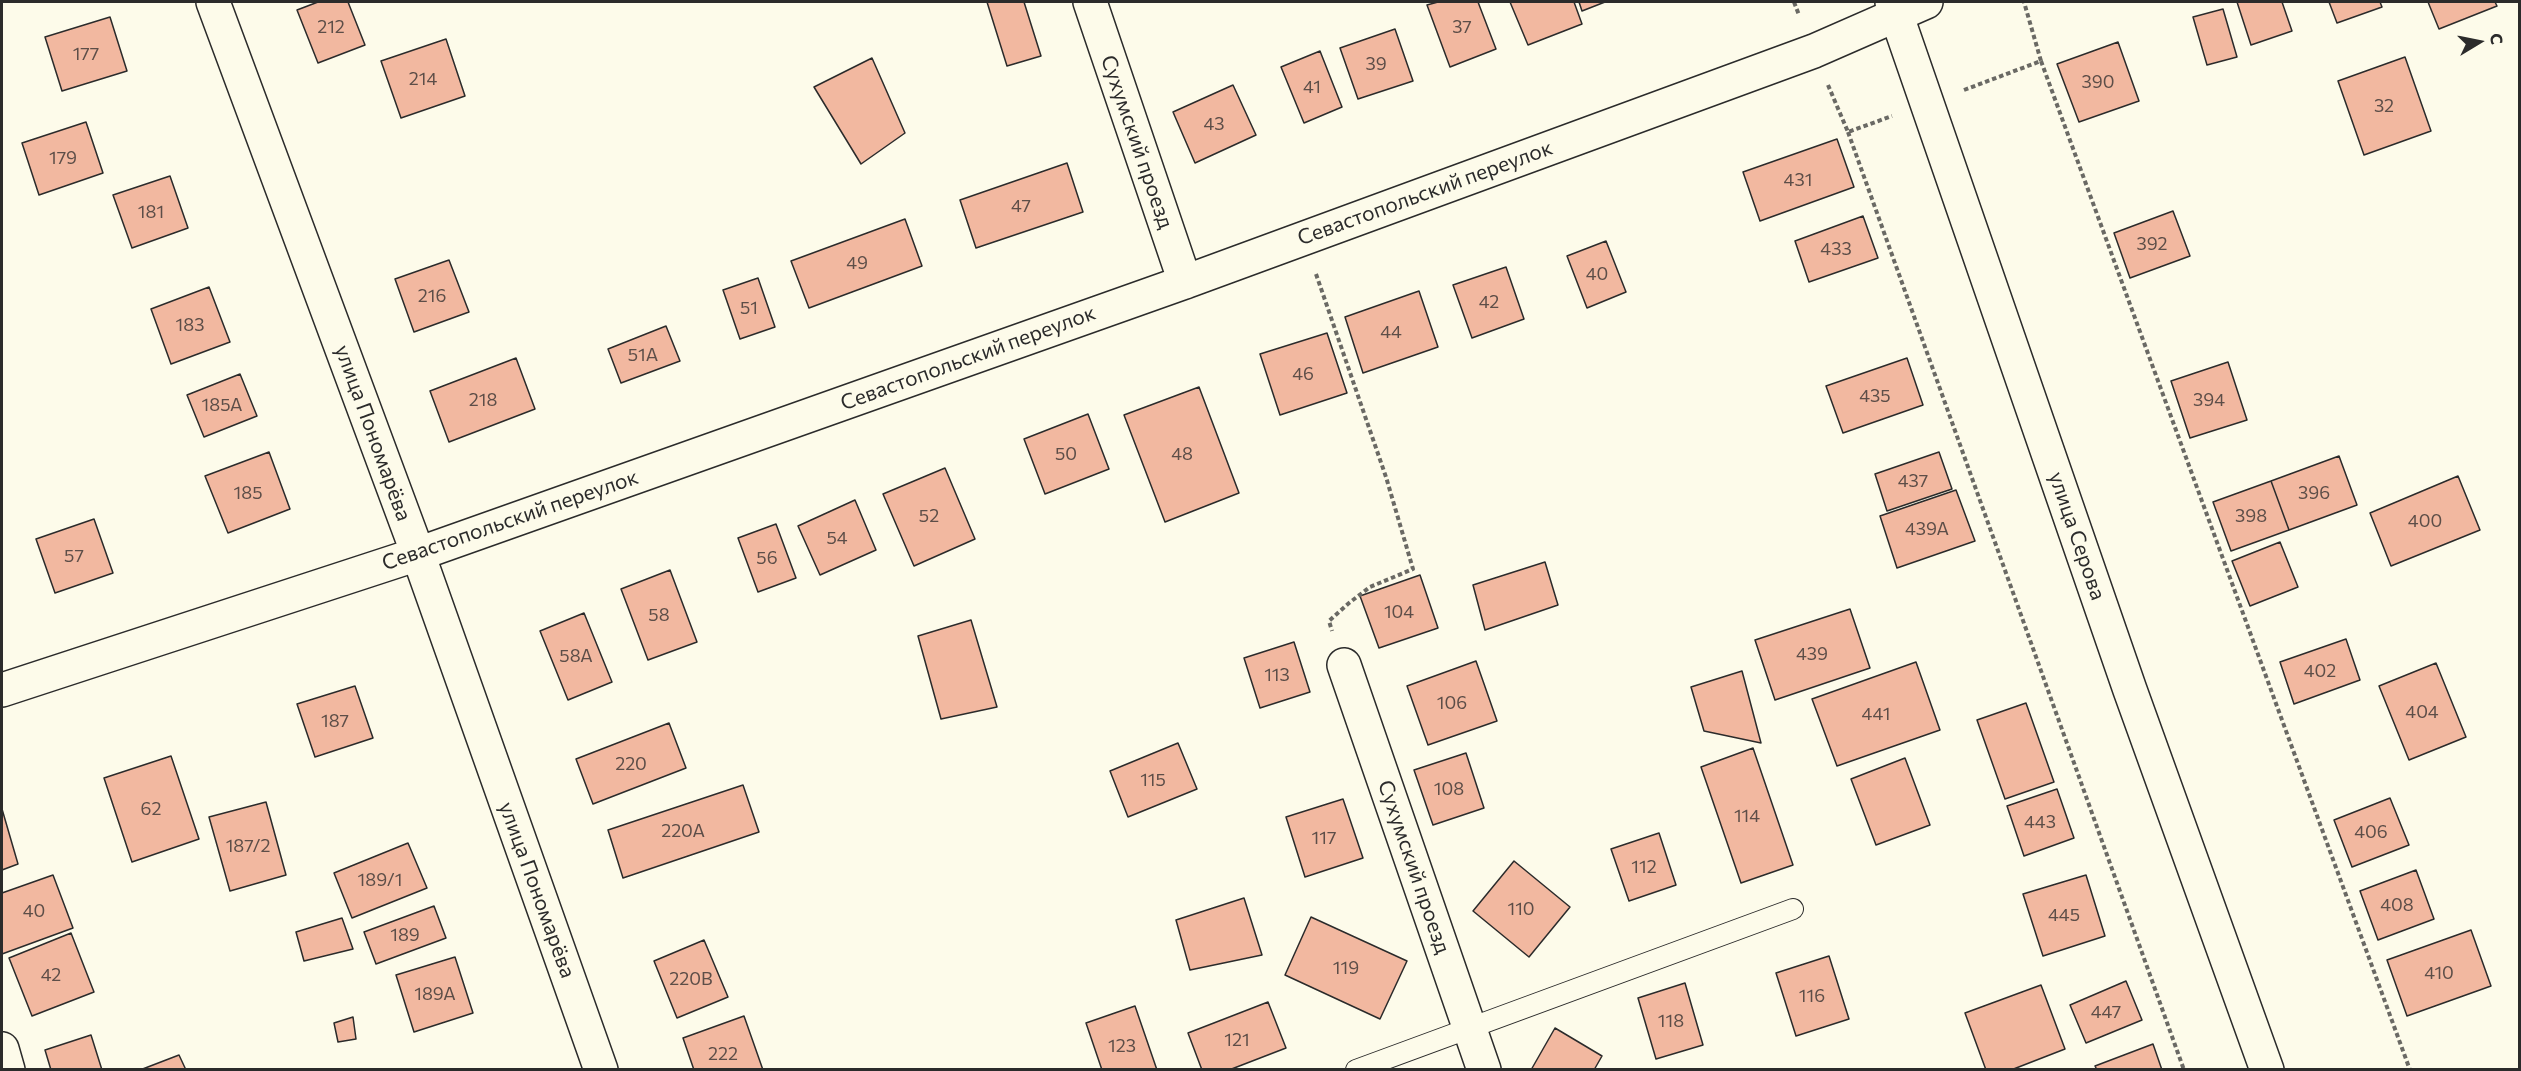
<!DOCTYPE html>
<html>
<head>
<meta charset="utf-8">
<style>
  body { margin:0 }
  #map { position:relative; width:2521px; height:1071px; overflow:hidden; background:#fdfbea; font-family:Commissioner,sans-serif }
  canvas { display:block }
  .frame { position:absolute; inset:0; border:3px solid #2b2b2b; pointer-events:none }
  .north { position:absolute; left:2449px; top:12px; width:60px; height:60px; -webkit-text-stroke:4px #fdfbea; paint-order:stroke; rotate:80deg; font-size:16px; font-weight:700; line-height:24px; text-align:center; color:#2b2b2b }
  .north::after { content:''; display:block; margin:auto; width:21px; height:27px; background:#2b2b2b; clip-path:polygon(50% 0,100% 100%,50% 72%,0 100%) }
</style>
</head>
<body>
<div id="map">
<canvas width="2521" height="1071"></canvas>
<div class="frame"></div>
<div class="north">С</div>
</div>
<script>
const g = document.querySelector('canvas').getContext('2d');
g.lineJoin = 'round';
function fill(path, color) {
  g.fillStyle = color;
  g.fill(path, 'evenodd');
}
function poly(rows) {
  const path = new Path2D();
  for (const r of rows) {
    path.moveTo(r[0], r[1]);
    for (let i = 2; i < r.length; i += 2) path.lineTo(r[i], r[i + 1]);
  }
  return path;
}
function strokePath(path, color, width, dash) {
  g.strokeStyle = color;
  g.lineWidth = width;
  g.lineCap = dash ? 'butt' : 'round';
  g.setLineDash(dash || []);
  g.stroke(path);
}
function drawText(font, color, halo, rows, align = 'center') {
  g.font = font + ' Commissioner,sans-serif';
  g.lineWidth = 4.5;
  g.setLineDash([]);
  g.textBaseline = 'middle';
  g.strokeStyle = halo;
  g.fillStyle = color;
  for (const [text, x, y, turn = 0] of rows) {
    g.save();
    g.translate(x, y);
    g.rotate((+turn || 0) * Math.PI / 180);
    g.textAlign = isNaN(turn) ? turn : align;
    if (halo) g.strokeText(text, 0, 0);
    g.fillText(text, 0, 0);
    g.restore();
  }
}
const building = poly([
  [318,2,348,2,365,45,318,63,297,10,318,2],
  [987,2,1024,2,1041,56,1007,66,987,2],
  [1438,2,1478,2,1496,49,1450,67,1427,5,1438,2],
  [1510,2,1574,2,1582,24,1528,45,1510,2],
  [1579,2,1605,2,1582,11,1579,2],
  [2237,2,2282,2,2292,31,2251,45,2237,2],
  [2329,2,2380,2,2382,7,2337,23,2329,2],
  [2428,2,2495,2,2497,6,2439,29,2428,2],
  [2223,9,2237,57,2207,65,2193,17,2223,9],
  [110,17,127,71,62,91,45,37,110,17],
  [1395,29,1413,81,1358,99,1340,48,1395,29],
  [446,39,465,96,401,118,381,61,446,39],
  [2118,42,2139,101,2079,122,2057,64,2118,42],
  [1320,51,1342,107,1304,123,1281,67,1320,51],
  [2405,57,2431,131,2364,155,2338,81,2405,57],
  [872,58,905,133,861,164,814,87,872,58],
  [1233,85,1256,135,1195,163,1173,112,1233,85],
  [86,122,103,173,39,195,22,143,86,122],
  [1837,139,1854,187,1760,221,1743,172,1837,139],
  [1067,163,1083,212,976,248,960,200,1067,163],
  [170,176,188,228,132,248,113,195,170,176],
  [2173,211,2190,256,2130,278,2114,233,2173,211],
  [1863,216,1878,258,1809,282,1795,241,1863,216],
  [905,219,922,266,809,308,791,261,905,219],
  [1606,241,1626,292,1587,308,1567,256,1606,241],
  [449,260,469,312,414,332,395,279,449,260],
  [1506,267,1524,319,1472,338,1453,285,1506,267],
  [758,278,775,327,740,339,723,290,758,278],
  [209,287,230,342,171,364,151,309,209,287],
  [1419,291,1438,347,1363,373,1345,317,1419,291],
  [666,326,680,361,621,383,608,349,666,326],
  [1327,333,1347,393,1280,415,1260,354,1327,333],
  [516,358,535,409,449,442,430,391,516,358],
  [1907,358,1923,405,1843,433,1826,386,1907,358],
  [2228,362,2247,420,2190,438,2171,381,2228,362],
  [240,374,257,416,204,437,187,395,240,374],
  [1199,387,1239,493,1165,522,1124,415,1199,387],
  [1088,414,1109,469,1045,494,1024,439,1088,414],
  [269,452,290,509,228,533,205,476,269,452],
  [1939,452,1952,489,1887,511,1875,474,1939,452],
  [2339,456,2357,505,2289,530,2271,481,2339,456],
  [945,468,975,539,914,566,883,494,945,468],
  [2458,476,2480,530,2391,566,2370,513,2458,476],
  [2271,481,2289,530,2231,551,2213,502,2271,481],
  [1956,490,1975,541,1897,568,1880,516,1956,490],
  [855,500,876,550,820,575,798,526,855,500],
  [94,519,113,573,55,593,36,539,94,519],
  [776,524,796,578,758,592,738,538,776,524],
  [2280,542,2298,587,2250,606,2232,561,2280,542],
  [1545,562,1558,605,1485,630,1473,585,1545,562],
  [670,570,697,642,648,660,621,589,670,570],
  [1420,575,1438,628,1379,648,1360,596,1420,575],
  [1850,609,1870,668,1775,700,1755,640,1850,609],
  [584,613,612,682,568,700,540,631,584,613],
  [971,620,997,707,941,719,918,636,971,620],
  [2346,639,2360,680,2294,704,2280,662,2346,639],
  [1294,642,1310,692,1260,708,1244,658,1294,642],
  [1476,661,1497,721,1428,745,1407,686,1476,661],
  [1916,662,1940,730,1837,766,1812,699,1916,662],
  [2436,663,2466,737,2409,760,2379,686,2436,663],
  [1742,671,1761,743,1704,731,1691,687,1742,671],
  [355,686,373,738,315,757,297,704,355,686],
  [2026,703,2054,782,2005,799,1977,720,2026,703],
  [669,723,686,768,593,804,576,759,669,723],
  [1178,743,1197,789,1128,817,1110,771,1178,743],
  [1753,748,1793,865,1741,883,1701,767,1753,748],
  [1466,753,1484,808,1433,825,1414,770,1466,753],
  [171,756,199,839,132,862,104,778,171,756],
  [1905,758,1930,825,1876,845,1851,779,1905,758],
  [743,785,759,832,623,878,608,830,743,785],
  [2057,789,2074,838,2024,856,2007,806,2057,789],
  [2390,798,2409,845,2352,867,2334,820,2390,798],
  [1343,799,1363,858,1305,877,1286,817,1343,799],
  [266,802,286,875,230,891,209,817,266,802],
  [2,809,18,864,2,870,2,809],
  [1659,833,1676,885,1629,901,1611,849,1659,833],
  [408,843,427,888,352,918,334,873,408,843],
  [1514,861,1570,907,1529,957,1473,911,1514,861],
  [2416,870,2434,919,2378,940,2360,891,2416,870],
  [53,875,73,928,2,954,2,893,53,875],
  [2086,875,2105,936,2043,956,2023,894,2086,875],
  [1244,898,1262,955,1190,970,1176,920,1244,898],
  [434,906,446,938,376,964,364,932,434,906],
  [1311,917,1407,961,1380,1019,1285,975,1311,917],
  [342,918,353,949,304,961,296,932,342,918],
  [2471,930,2491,986,2407,1016,2387,960,2471,930],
  [71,933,94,992,32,1016,9,958,71,933],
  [704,940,728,997,677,1018,654,961,704,940],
  [1829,956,1849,1019,1796,1036,1776,973,1829,956],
  [455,957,473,1013,414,1032,396,975,455,957],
  [2126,981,2142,1020,2086,1043,2070,1005,2126,981],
  [1685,983,1703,1045,1656,1059,1638,998,1685,983],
  [2041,985,2065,1049,2011,1070,1986,1070,1965,1013,2041,985],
  [1268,1002,1286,1048,1229,1070,1202,1070,1188,1033,1268,1002],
  [1135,1006,1157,1070,1102,1070,1086,1023,1135,1006],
  [744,1016,763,1070,694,1070,683,1038,744,1016],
  [353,1017,356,1039,338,1042,334,1023,353,1017],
  [1555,1028,1602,1056,1594,1070,1531,1070,1555,1028],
  [91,1035,102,1070,51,1070,45,1050,91,1035],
  [2153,1044,2162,1070,2097,1070,2095,1066,2153,1044],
  [179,1055,186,1070,140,1070,179,1055]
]);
const path = poly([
  [1794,2,1799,15],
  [2041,61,2410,1070],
  [1828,85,1848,132,1892,116],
  [1964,90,2041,61,2024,2],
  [1848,132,2184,1070],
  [1316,274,1386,477,1413,569,1370,587,1349,603,1329,621,1332,631]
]);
const lane = poly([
  [1356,1070,1793,909]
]);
const street = poly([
  [213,2,418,554,601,1070],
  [1090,2,1185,282],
  [1344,665,1484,1070],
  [2,690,418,554,1185,282,1814,51,1926,2],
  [2,1049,8,1070]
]);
const secondary = poly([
  [1892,2,2130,690,2267,1070]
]);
const numberNames = [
  ["212",331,27],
  ["37",1462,27],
  ["177",86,54],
  ["39",1376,64],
  ["214",423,79],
  ["390",2098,82],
  ["41",1312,87],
  ["32",2384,106],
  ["43",1214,124],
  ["179",63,158],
  ["431",1798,180],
  ["47",1021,206],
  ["181",151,212],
  ["392",2152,244],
  ["433",1836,249],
  ["49",857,263],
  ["40",1597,274],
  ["216",432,296],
  ["42",1489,302],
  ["51",749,308],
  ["183",190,325],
  ["44",1391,332],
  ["51А",643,355],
  ["46",1303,374],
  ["435",1875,396],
  ["218",483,400],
  ["394",2209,400],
  ["185А",222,405],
  ["50",1066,454],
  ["48",1182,454],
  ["437",1913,481],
  ["185",248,493],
  ["396",2314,493],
  ["52",929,516],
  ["398",2251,516],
  ["400",2425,521],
  ["439А",1927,529],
  ["54",837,538],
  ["57",74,556],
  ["56",767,558],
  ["104",1399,612],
  ["58",659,615],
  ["439",1812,654],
  ["58А",576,656],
  ["402",2320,671],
  ["113",1277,675],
  ["106",1452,703],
  ["404",2422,712],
  ["441",1876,714],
  ["187",335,721],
  ["220",631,764],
  ["115",1153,780],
  ["108",1449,789],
  ["62",151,809],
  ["114",1747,816],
  ["443",2040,822],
  ["220А",683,831],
  ["406",2371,832],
  ["117",1324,838],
  ["187/2",248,846],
  ["112",1644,867],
  ["189/1",380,880],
  ["408",2397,905],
  ["110",1521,909],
  ["40",34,911],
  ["445",2064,915],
  ["189",405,935],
  ["119",1346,968],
  ["410",2439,973],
  ["42",51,975],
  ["220В",691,979],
  ["189А",435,994],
  ["116",1812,996],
  ["447",2106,1012],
  ["118",1671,1021],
  ["121",1237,1040],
  ["123",1122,1046],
  ["222",723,1054]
];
const streetNames = [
  ["Сухумский проезд",1137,142,71],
  ["Севастопольский переулок",1425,193,-20],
  ["Севастопольский переулок",968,358,-20],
  ["улица Пономарёва",373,433,70],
  ["Севастопольский переулок",510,520,-19],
  ["улица Серова",2077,536,71],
  ["Сухумский проезд",1414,867,71],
  ["улица Пономарёва",537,890,70]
];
fill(building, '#f2b8a0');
strokePath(building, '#2b2b2b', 1.5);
strokePath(lane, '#2b2b2b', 22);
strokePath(street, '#2b2b2b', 36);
strokePath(secondary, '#2b2b2b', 36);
strokePath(path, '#6a6964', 4, [4.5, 3]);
strokePath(lane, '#fdfbea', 20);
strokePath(street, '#fdfbea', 33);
strokePath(secondary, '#fdfbea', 33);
drawText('18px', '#5d4e48', null, numberNames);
drawText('21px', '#2b2b2b', '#fdfbea', streetNames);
</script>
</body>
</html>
